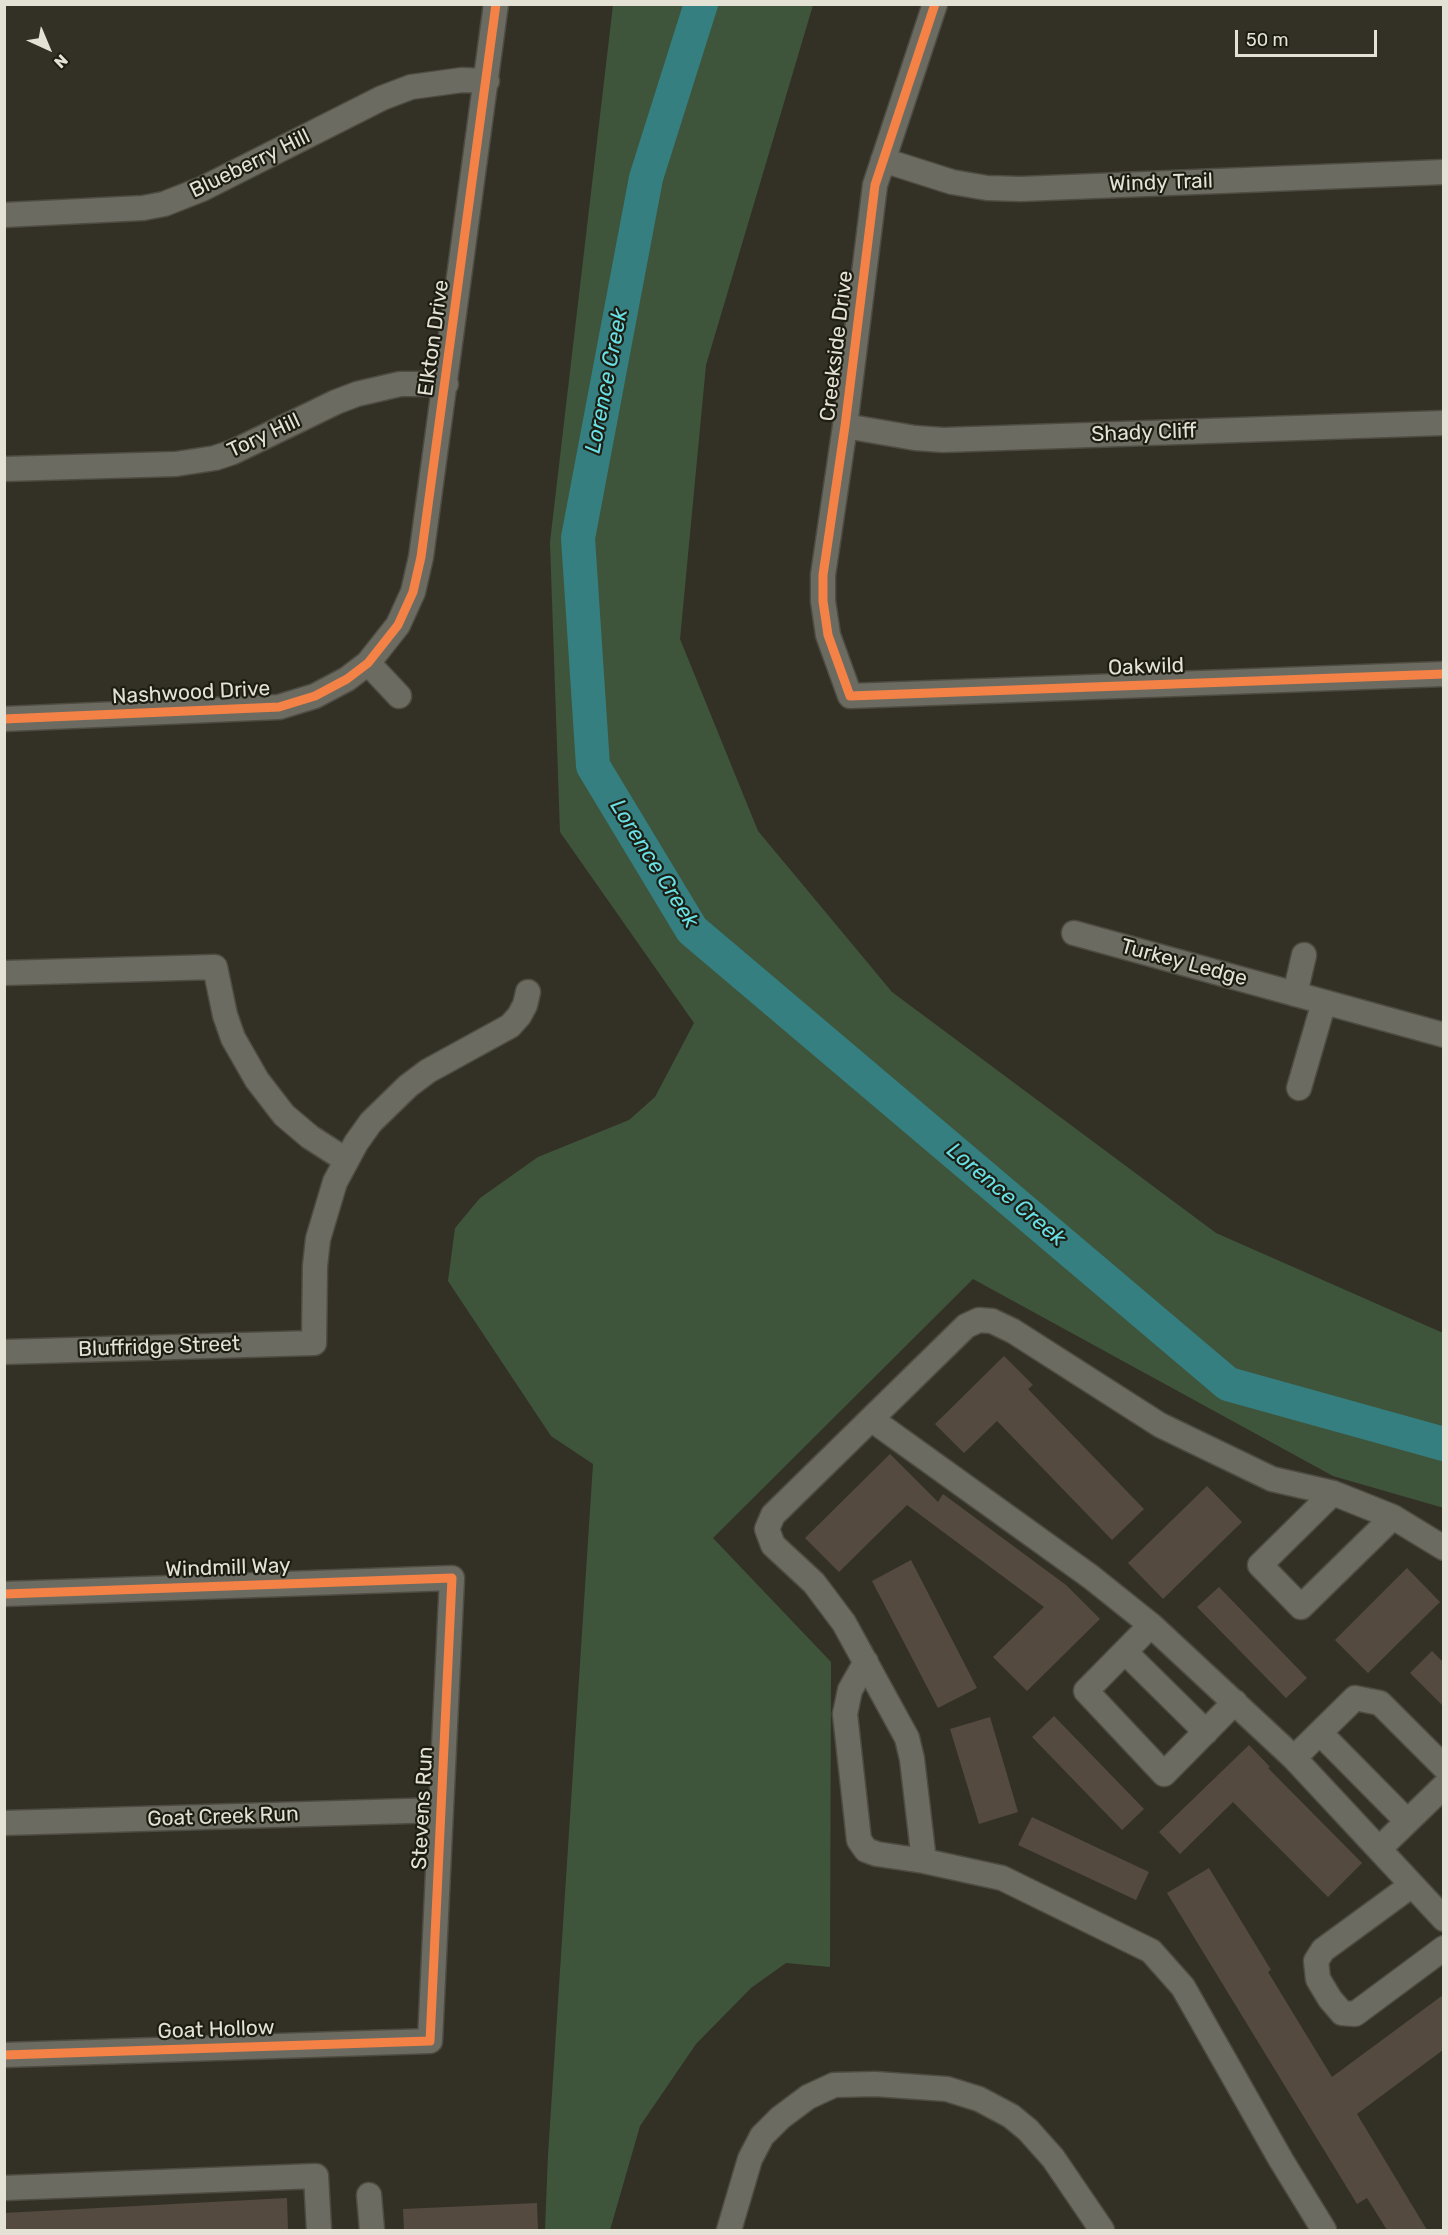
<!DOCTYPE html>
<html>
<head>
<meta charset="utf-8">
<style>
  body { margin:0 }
  #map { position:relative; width:1448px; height:2235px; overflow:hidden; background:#333125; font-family:Rubik,sans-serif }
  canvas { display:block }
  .frame { position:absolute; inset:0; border:6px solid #e4e2d4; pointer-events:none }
  .north { position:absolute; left:18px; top:18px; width:60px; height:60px; -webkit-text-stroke:4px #1e1d13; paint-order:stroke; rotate:136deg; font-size:16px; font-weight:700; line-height:24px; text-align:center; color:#e4e2d4 }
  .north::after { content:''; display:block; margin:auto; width:21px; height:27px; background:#e4e2d4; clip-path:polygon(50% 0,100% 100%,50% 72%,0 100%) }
  .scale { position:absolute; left:1235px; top:30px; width:142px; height:27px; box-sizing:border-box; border:3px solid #e4e2d4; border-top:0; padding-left:8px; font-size:18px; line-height:21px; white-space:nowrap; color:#e4e2d4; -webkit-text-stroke:4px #1e1d13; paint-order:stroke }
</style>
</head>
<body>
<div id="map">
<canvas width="1448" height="2235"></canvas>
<div class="frame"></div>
<div class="north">N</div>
<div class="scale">50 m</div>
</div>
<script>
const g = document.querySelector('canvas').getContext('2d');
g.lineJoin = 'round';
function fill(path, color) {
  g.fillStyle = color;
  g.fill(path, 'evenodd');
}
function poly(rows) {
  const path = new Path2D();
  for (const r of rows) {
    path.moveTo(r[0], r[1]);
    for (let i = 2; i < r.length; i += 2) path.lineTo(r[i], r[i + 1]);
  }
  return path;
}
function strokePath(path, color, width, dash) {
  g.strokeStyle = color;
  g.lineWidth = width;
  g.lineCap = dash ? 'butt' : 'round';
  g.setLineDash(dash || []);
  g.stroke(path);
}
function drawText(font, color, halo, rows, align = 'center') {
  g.font = font + ' Rubik,sans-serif';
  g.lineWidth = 4.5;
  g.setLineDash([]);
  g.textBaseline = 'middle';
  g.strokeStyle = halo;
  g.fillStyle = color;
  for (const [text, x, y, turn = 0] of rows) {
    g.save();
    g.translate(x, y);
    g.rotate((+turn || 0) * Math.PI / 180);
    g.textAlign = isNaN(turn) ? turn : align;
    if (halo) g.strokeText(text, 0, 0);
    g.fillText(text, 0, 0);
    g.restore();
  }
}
const green = poly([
  [613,5,813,5,706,365,680,639,758,831,892,992,1216,1233,1443,1333,1444,1508,1333,1476,973,1279,713,1538,831,1662,830,1967,786,1963,751,1988,696,2044,640,2126,610,2230,545,2230,548,2155,593,1464,551,1436,448,1281,455,1228,480,1198,538,1157,629,1120,655,1097,694,1023,560,832,550,542]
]);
const river = poly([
  [701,4,646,178,578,538,593,766,692,930,1228,1384,1444,1444]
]);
const building = poly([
  [1004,1356,1033,1385,1028,1389,1144,1509,1112,1540,997,1421,964,1453,935,1424],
  [890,1454,938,1502,943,1494,1066,1585,1100,1619,1027,1691,993,1657,1044,1607,907,1505,839,1572,805,1538],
  [1207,1486,1242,1522,1163,1599,1128,1563],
  [911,1560,977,1688,938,1708,872,1581],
  [1407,1568,1440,1602,1368,1673,1335,1640],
  [1219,1587,1307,1678,1286,1698,1197,1607],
  [1432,1651,1443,1662,1443,1706,1410,1673],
  [1054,1716,1144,1809,1122,1830,1032,1737],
  [990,1717,1018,1812,979,1824,950,1729],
  [1249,1745,1270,1767,1268,1768,1362,1863,1328,1897,1233,1802,1180,1854,1159,1832],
  [1032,1817,1149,1872,1136,1900,1018,1845],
  [1209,1868,1271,1970,1268,1972,1332,2077,1443,1995,1443,2050,1357,2114,1427,2230,1387,2230,1367,2198,1357,2204,1167,1893],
  [287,2198,288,2230,4,2230,4,2213],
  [537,2203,538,2230,404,2230,403,2209]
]);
const minor = poly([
  [935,4,875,185,845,426,823,575,823,601,828,635,850,696,1444,674],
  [883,160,952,182,987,188,1021,189,1444,172],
  [4,215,143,208,164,204,202,189,382,98,411,87,462,80,487,81],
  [845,426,915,438,943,440,1444,423],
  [4,469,176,464,215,458,233,452,336,402,357,394,400,384,446,384],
  [368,663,399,696],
  [4,719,279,707,315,696,347,679,368,663,398,625,413,592,421,557,496,4],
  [1074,933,1444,1035],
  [4,973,215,967,225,1015,233,1038,257,1080,284,1115,310,1137,346,1160],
  [1295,994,1304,955],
  [1299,1088,1324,1002],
  [4,1352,314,1343,315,1266,318,1239,335,1182,356,1143,371,1122,408,1086,428,1071,510,1026,519,1016,525,1005,528,992],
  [871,1419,1091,1577,1151,1625,1294,1758,1444,1919],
  [1333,1493,1260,1565,1301,1607,1393,1517],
  [4,1594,452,1578,430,2041,4,2055],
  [1151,1625,1086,1691,1164,1774,1235,1702],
  [1125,1652,1206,1732],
  [866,1662,850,1690,845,1714,859,1840,866,1850,877,1854,924,1861],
  [1320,1733,1407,1821],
  [1294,1758,1355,1698,1380,1703,1444,1767],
  [4,1823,441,1810],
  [1379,1849,1444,1786],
  [1412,1885,1323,1950,1316,1961,1318,1979,1330,1999,1342,2013,1355,2014,1444,1948],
  [4,2188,316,2176,319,2230],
  [369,2195,372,2230],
  [729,2230,750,2159,762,2136,780,2118,808,2097,834,2085,875,2084,947,2089,979,2099,1011,2116,1028,2130,1053,2158,1102,2230],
  [1324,2230,1281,2160,1183,1987,1151,1951,1002,1878,924,1861,912,1759,907,1738,844,1623,814,1583,773,1545,767,1529,773,1515,966,1326,979,1320,992,1321,1013,1331,1160,1425,1272,1479,1333,1493,1393,1517,1444,1548]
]);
const cycleway = poly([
  [935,4,875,185,845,426,823,575,823,601,828,635,850,696,1444,674],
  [4,719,279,707,315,696,347,679,368,663,398,625,413,592,421,557,496,4],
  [4,1594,452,1578,430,2041,4,2055]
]);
const streetNames = [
  ["Blueberry Hill",250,164,-26],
  ["Windy Trail",1161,183,-2],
  ["Elkton Drive",434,338,-82],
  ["Creekside Drive",837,346,-83],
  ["Shady Cliff",1144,433,-2],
  ["Tory Hill",264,436,-25],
  ["Oakwild",1146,667,-2],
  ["Nashwood Drive",191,693,-3],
  ["Turkey Ledge",1184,963,15],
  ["Bluffridge Street",159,1347,-2],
  ["Windmill Way",228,1568,-2],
  ["Stevens Run",423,1808,-87],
  ["Goat Creek Run",223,1817,-2],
  ["Goat Hollow",216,2030,-2]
];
const waterNames = [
  ["Lorence Creek",607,381,-79],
  ["Lorence Creek",654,864,58],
  ["Lorence Creek",1006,1195,40]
];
fill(green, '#3f553b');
strokePath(river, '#357f81', 34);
fill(building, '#544a40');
strokePath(minor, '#4e4c42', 27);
strokePath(minor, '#6c6b61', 24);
strokePath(cycleway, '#f48246', 9);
drawText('21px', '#e4e2d4', '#1e1d13', streetNames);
drawText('italic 22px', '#68e1e6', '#1e1d13', waterNames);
</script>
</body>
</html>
